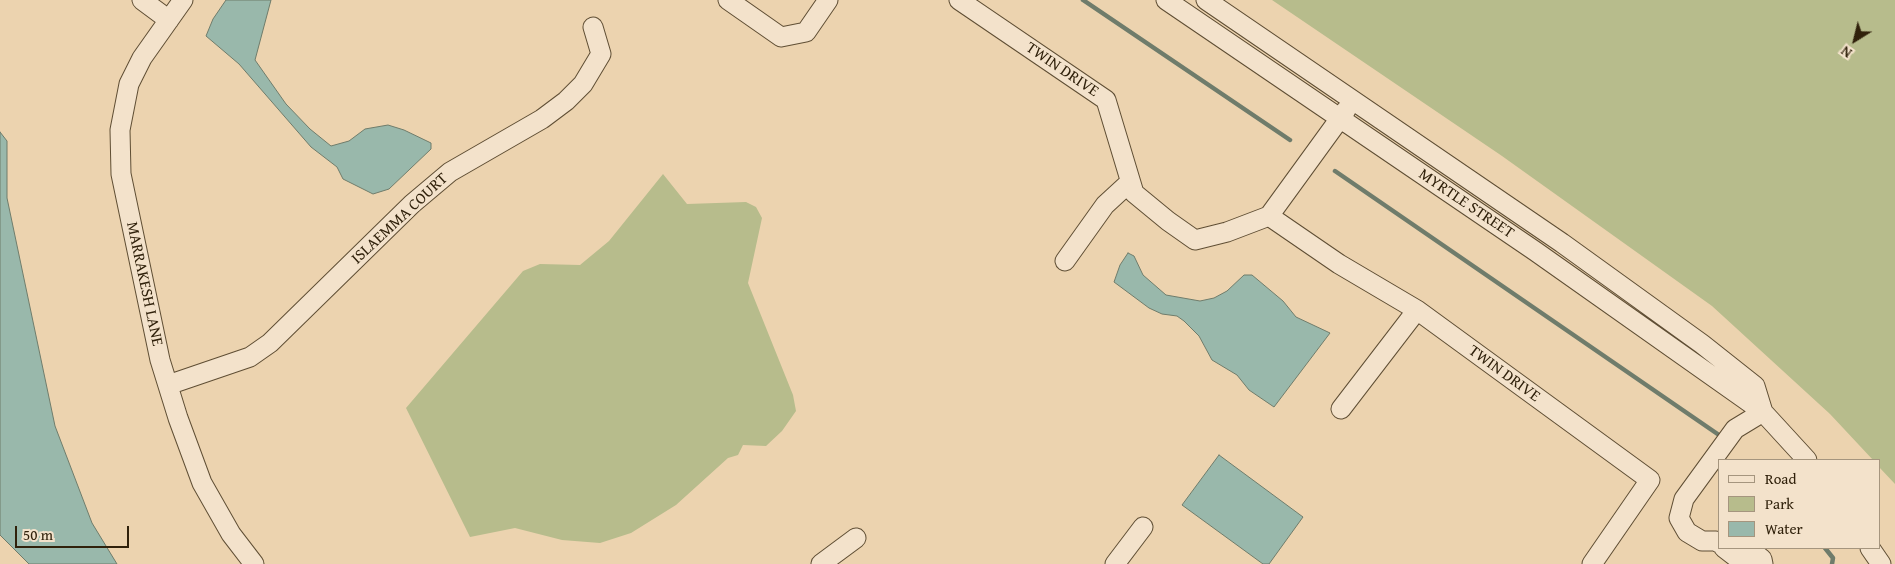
<!DOCTYPE html>
<html>
<head>
<meta charset="utf-8">
<style>
  body { margin:0 }
  #map { position:relative; width:1895px; height:564px; overflow:hidden; background:#ecd3af; font-family:"Gentium Book Plus",serif }
  canvas { display:block }
  .legend { position:absolute; left:1718px; top:459px; width:162px; height:90px; box-sizing:border-box; background:#f3e2cb; border:1px solid #a5957e; margin:0; padding:6px 9px; list-style:none; font-size:15px; color:#30210b }
  .legend li { display:flex; align-items:center; gap:10px; height:25px }
  .legend b { width:25px; border:1px solid #a5957e }
  .north { position:absolute; left:1830px; top:15px; width:50px; height:50px; -webkit-text-stroke:4px #f3e2cb; paint-order:stroke; rotate:216deg; font-size:14px; font-weight:700; line-height:20px; text-align:center; color:#30210b }
  .north::after { content:''; display:block; margin:auto; width:18px; height:22px; background:#30210b; clip-path:polygon(50% 0,100% 100%,50% 72%,0 100%) }
  .scale { position:absolute; left:15px; top:526px; width:114px; height:22px; box-sizing:border-box; border:2px solid #30210b; border-top:0; padding-left:6px; font-size:15px; line-height:18px; white-space:nowrap; color:#30210b; -webkit-text-stroke:4px #f3e2cb; paint-order:stroke }
</style>
</head>
<body>
<div id="map">
<canvas width="1895" height="564"></canvas>
<ul class="legend">
<li><b style="height:6px;background:#f3e2cb"></b>Road</li>
<li><b style="height:14px;background:#b7bc8c"></b>Park</li>
<li><b style="height:14px;background:#99b8ab"></b>Water</li>
</ul>
<div class="north">N</div>
<div class="scale">50 m</div>
</div>
<script>
const g = document.querySelector('canvas').getContext('2d');
g.lineJoin = 'round';
function fill(path, color) {
  g.fillStyle = color;
  g.fill(path, 'evenodd');
}
function poly(rows) {
  const path = new Path2D();
  for (const r of rows) {
    path.moveTo(r[0], r[1]);
    for (let i = 2; i < r.length; i += 2) path.lineTo(r[i], r[i + 1]);
  }
  return path;
}
function strokePath(path, color, width, dash) {
  g.strokeStyle = color;
  g.lineWidth = width;
  g.lineCap = dash ? 'butt' : 'round';
  g.setLineDash(dash || []);
  g.stroke(path);
}
function drawText(font, color, halo, rows, align = 'center') {
  g.font = font + ' "Gentium Book Plus",serif';
  g.lineWidth = 5;
  g.setLineDash([]);
  g.textBaseline = 'middle';
  g.strokeStyle = halo;
  g.fillStyle = color;
  for (const [text, x, y, turn = 0] of rows) {
    g.save();
    g.translate(x, y);
    g.rotate((+turn || 0) * Math.PI / 180);
    g.textAlign = isNaN(turn) ? turn : align;
    if (halo) g.strokeText(text, 0, 0);
    g.fillText(text, 0, 0);
    g.restore();
  }
}
const green = poly([
  [1272,0,1895,0,1895,484,1879,467,1879,460,1873,460,1830,414,1712,306,1502,156],
  [663,174,687,204,746,202,756,207,762,218,748,283,793,395,796,411,782,431,766,446,743,445,738,455,728,458,676,505,631,533,600,543,562,540,515,528,470,537,406,408,523,271,540,264,580,265,609,241]
]);
const water = poly([
  [226,0,271,0,255,60,286,104,310,129,331,146,349,141,365,129,388,125,404,130,431,143,431,149,389,189,373,194,343,179,337,167,311,147,239,64,206,36,213,19,226,0],
  [0,132,7,141,7,198,55,426,92,523,117,564,29,564,0,535,0,132],
  [1128,253,1134,256,1143,275,1166,295,1200,301,1214,298,1227,291,1244,275,1252,275,1283,301,1296,317,1330,333,1274,407,1249,390,1237,375,1212,360,1199,336,1184,321,1177,316,1162,314,1149,308,1114,282,1120,265,1128,253],
  [1219,455,1303,517,1269,564,1263,564,1182,505,1219,455]
]);
const stream = poly([
  [1083,0,1290,140],
  [1335,171,1719,435],
  [1825,548,1833,558,1832,564]
]);
const minor = poly([
  [142,0,169,20],
  [183,0,142,58,129,84,120,130,121,174,160,360,178,418,202,483,231,534,254,564],
  [728,0,781,37,806,32,828,0],
  [959,0,1106,100,1134,193,1168,221,1195,240,1227,232,1269,216,1339,264,1417,310,1650,480,1592,564],
  [1166,0,1535,251,1763,412,1807,460],
  [1206,0,1562,243,1702,344,1755,386,1763,412],
  [1269,216,1346,110],
  [1065,261,1105,205,1130,182],
  [168,385,250,357,270,343,412,204,450,172,542,119,566,101,583,84,601,54,593,27],
  [1341,409,1417,310],
  [1719,543,1716,541,1702,541,1687,532,1679,518,1684,499,1735,429,1763,412],
  [1724,548,1745,564],
  [1748,548,1762,559,1763,564],
  [1870,548,1881,564],
  [821,564,856,538],
  [1115,564,1143,527]
]);
const streetNames = [
  ["TWIN DRIVE",1062,70,34],
  ["MYRTLE STREET",1466,204,34],
  ["ISLAEMMA COURT",400,219,-43],
  ["MARRAKESH LANE",144,284,78],
  ["TWIN DRIVE",1504,374,36]
];
fill(green, '#b7bc8c');
fill(water, '#99b8ab');
strokePath(water, '#6f7c6b', 1);
strokePath(stream, '#6f7c6b', 4.5);
strokePath(minor, '#5f4e34', 21);
strokePath(minor, '#f3e2cb', 19);
drawText('16px', '#30210b', '#f3e2cb', streetNames);
</script>
</body>
</html>
